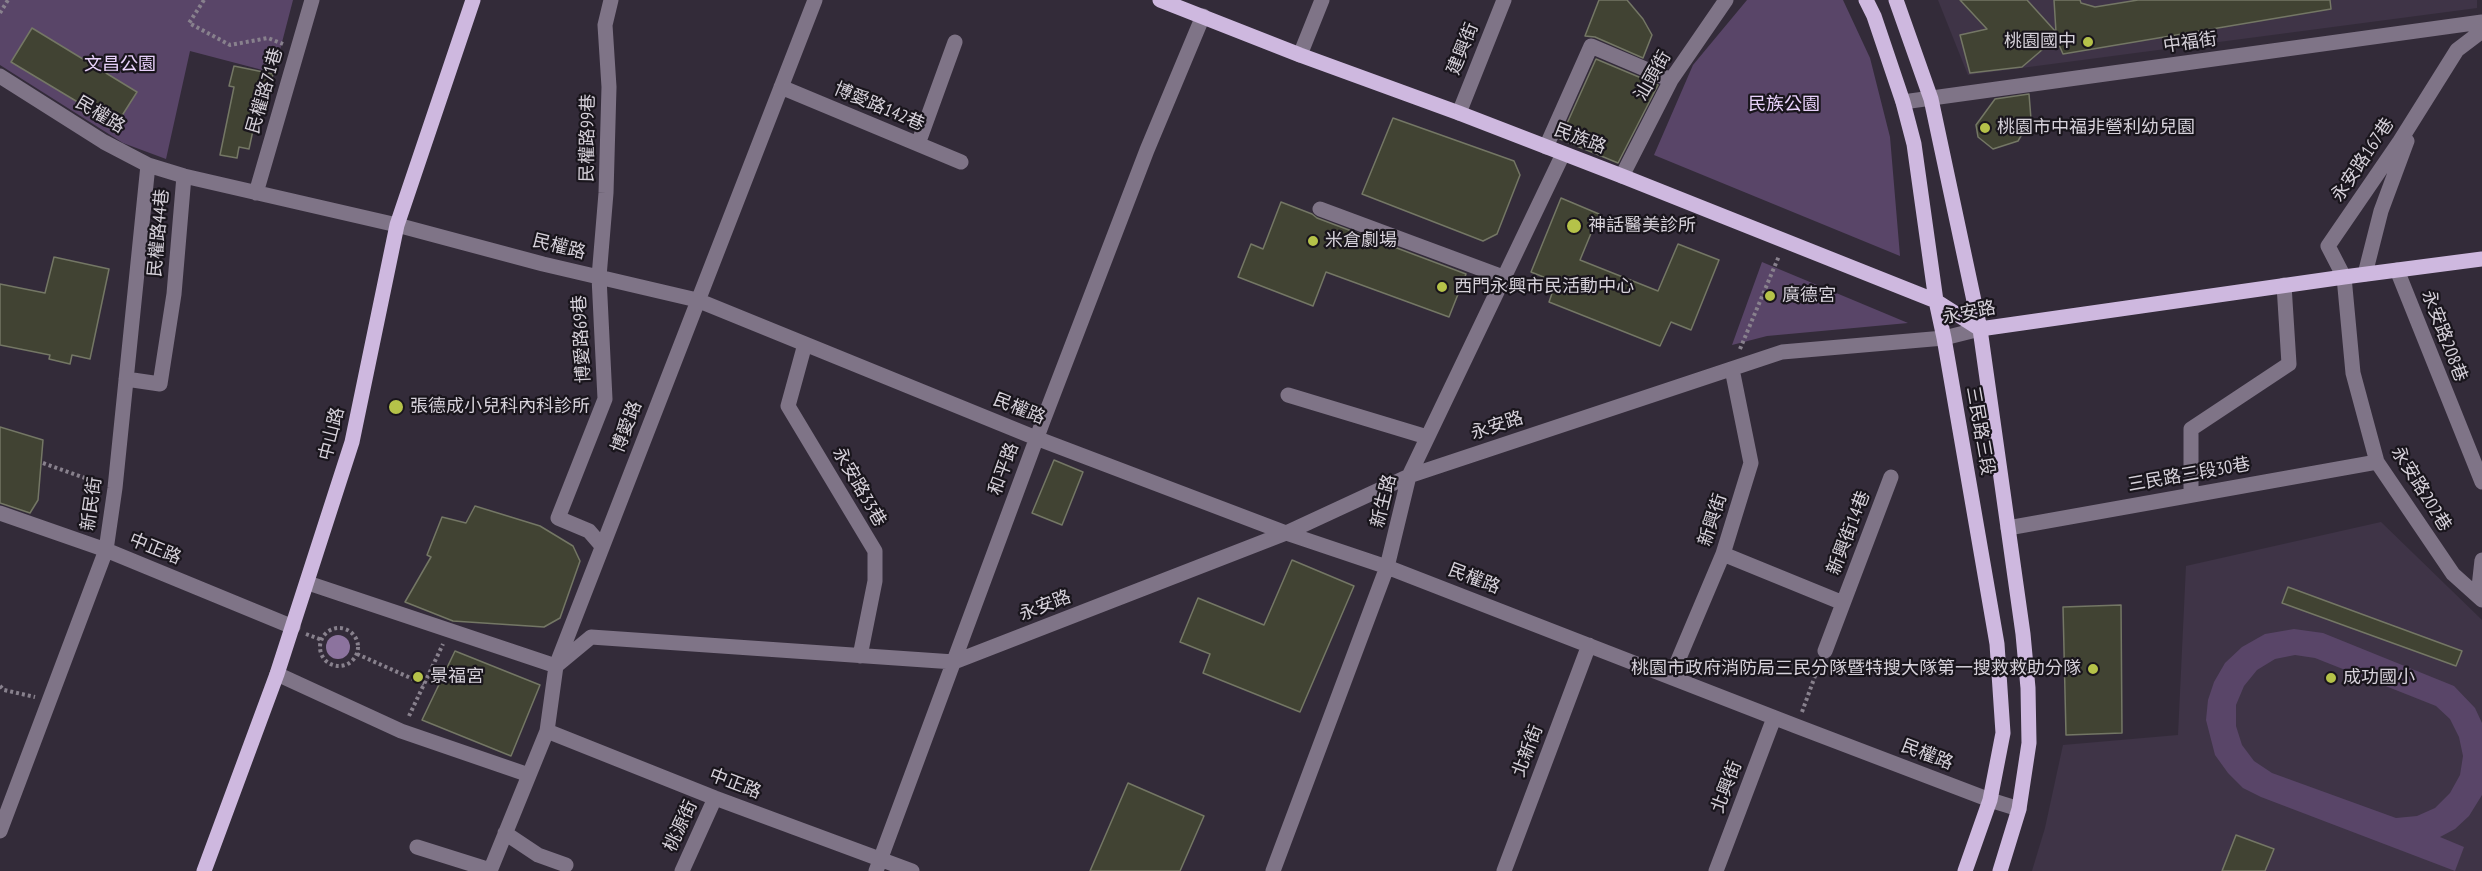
<!DOCTYPE html>
<html>
<head>
<meta charset="utf-8">
<style>
  body { margin:0 }
  canvas { display:block; background:#332b39 }
</style>
</head>
<body>
<canvas width="2482" height="871"></canvas>
<script>
const g = document.querySelector('canvas').getContext('2d');
g.lineJoin = 'round';
function fill(path, color) {
  g.fillStyle = color;
  g.fill(path, 'evenodd');
}
function poly(rows) {
  const path = new Path2D();
  for (const r of rows) {
    if (r.length === 3) {
      path.moveTo(r[0] + r[2], r[1]);
      path.arc(r[0], r[1], r[2], 0, 2 * Math.PI);
      continue;
    }
    path.moveTo(r[0], r[1]);
    for (let i = 2; i < r.length; i += 2) path.lineTo(r[i], r[i + 1]);
  }
  return path;
}
function strokePath(path, color, width, dash) {
  g.strokeStyle = color;
  g.lineWidth = width;
  g.lineCap = dash ? 'butt' : 'round';
  g.setLineDash(dash || []);
  g.stroke(path);
}
function drawText(font, color, halo, rows, align = 'center') {
  g.font = font + ' "PT Sans Narrow","Noto Sans TC",sans-serif';
  g.lineWidth = 4.5;
  g.setLineDash([]);
  g.textBaseline = 'middle';
  g.strokeStyle = halo;
  g.fillStyle = color;
  for (const [text, x, y, turn = 0] of rows) {
    g.save();
    g.translate(x, y);
    g.rotate((+turn || 0) * Math.PI / 180);
    g.textAlign = isNaN(turn) ? turn : align;
    if (halo) g.strokeText(text, 0, 0);
    g.fillText(text, 0, 0);
    g.restore();
  }
}
const built = poly([
  [1938,0,2477,0,2477,8,1968,75],
  [2381,522,2482,620,2482,871,2032,871,2045,828,2063,745,2178,735,2186,566]
]);
const green = poly([
  [0,0,293,0,274,73,190,51,166,159,123,143,0,65],
  [1747,0,1843,0,1870,58,1890,137,1900,256,1654,155,1693,65],
  [1762,262,1908,323,1767,336,1732,345],
  [2294,629,2323,633,2454,686,2475,708,2482,723,2482,795,2469,816,2455,829,2440,837,2464,847,2455,871,2261,797,2243,788,2228,773,2215,755,2206,720,2208,700,2214,682,2225,663,2242,647,2265,634],
  [2295,655,2315,658,2436,706,2450,719,2459,737,2463,756,2460,775,2450,793,2435,808,2417,816,2396,818,2272,773,2254,761,2242,745,2236,726,2236,705,2244,686,2257,670,2275,659]
]);
const water = poly([
  [338,647,12]
]);
const building = poly([
  [1599,0,1627,0,1643,19,1652,35,1643,58,1595,37,1585,36,1599,0],
  [1960,0,2027,0,2056,32,2054,0,2080,0,2081,3,2095,7,2138,0,2330,0,2331,9,2063,54,2056,38,2022,67,1970,73,1960,35,1987,29,1960,0],
  [32,28,137,92,116,125,11,62,32,28],
  [1596,59,1658,85,1618,163,1560,139,1596,59],
  [234,66,273,74,268,94,261,93,249,149,239,147,237,158,220,155,234,87,229,86,234,66],
  [2029,94,2031,119,2018,141,1993,149,1978,137,1976,125,1995,99,2029,94],
  [1393,118,1514,161,1520,175,1497,234,1483,241,1362,194,1393,118],
  [1561,198,1599,214,1580,260,1658,291,1678,244,1719,260,1691,330,1671,322,1660,346,1549,302,1556,282,1531,272,1561,198],
  [1281,202,1312,214,1317,218,1466,274,1449,317,1326,272,1313,306,1238,277,1251,244,1263,249,1281,202],
  [54,257,109,269,90,359,72,355,70,364,49,359,50,355,0,345,0,284,45,293,54,257],
  [0,427,43,440,38,500,30,513,0,503,0,427],
  [1054,460,1083,472,1062,525,1032,513,1054,460],
  [475,506,540,526,573,546,580,561,560,618,544,627,453,621,405,602,431,557,427,555,442,517,466,523,475,506],
  [1292,560,1354,586,1300,712,1203,673,1210,654,1180,642,1198,598,1264,625,1292,560],
  [2288,587,2462,651,2456,666,2282,603,2288,587],
  [2121,605,2122,733,2066,735,2063,607,2121,605],
  [455,651,540,685,511,756,422,720,455,651],
  [1128,783,1204,816,1180,871,1090,871,1128,783],
  [2236,835,2274,849,2265,871,2222,871,2236,835]
]);
const path = poly([
  [204,0,189,23,230,45,268,38,283,44],
  [0,13,8,0],
  [1740,349,1779,256],
  [43,463,99,483],
  [339,647,19],
  [306,634,322,640],
  [357,654,424,684],
  [0,686,4,690,35,697],
  [1802,712,1819,665],
  [409,716,443,644]
]);
const minor = poly([
  [2482,31,2457,50,2400,141,2328,246,2344,277,2353,373,2377,462,2453,574,2482,600],
  [1300,55,1322,0],
  [0,76,104,142,148,165,184,176,397,225,543,264,697,300,1036,438,1286,533,1387,567,1796,726,1990,800,2019,809],
  [781,87,961,162],
  [1903,102,2482,22],
  [1459,113,1504,0],
  [918,144,955,42],
  [1546,147,1591,46,1671,80],
  [1622,176,1671,80,1726,0],
  [256,193,312,0],
  [1320,209,1503,277],
  [2397,270,2482,482],
  [2365,274,2381,211,2407,141],
  [805,344,788,406,875,551,875,581,860,656],
  [126,379,160,384,174,294,184,176],
  [1288,395,1427,437],
  [2191,494,2191,429,2289,364,2284,285],
  [0,513,106,550,293,627],
  [2008,528,2377,462],
  [602,546,589,531,558,518,605,399,599,277,606,193,609,87,605,25,611,0],
  [1723,554,1843,603],
  [308,583,556,666],
  [2478,596,2482,560],
  [1825,651,1891,477],
  [556,666,591,637,954,662,1286,533,1409,476,1782,352,1944,338,1980,329],
  [277,674,401,731,529,775],
  [1671,677,1723,554,1751,463,1732,369],
  [547,731,715,798,912,871],
  [0,831,106,550,115,488,148,165],
  [505,833,538,855,566,865],
  [417,847,490,870],
  [490,871,547,731,556,666,815,0],
  [682,871,715,798],
  [876,871,1043,421,1147,150,1203,16],
  [1273,871,1387,567,1409,476,1563,154],
  [1504,871,1589,645],
  [1716,871,1774,718]
]);
const major = poly([
  [1160,0,1300,55,1459,113,1622,176,1936,301,1980,329],
  [1866,0,1874,16,1903,102,1914,144,1936,301,1944,338,1997,644,2003,733,1990,800,1965,871],
  [1896,0,1931,99,1980,329,2023,634,2028,688,2029,743,2019,809,2000,871],
  [1980,329,2344,277,2482,259],
  [204,871,277,674,352,442,397,225,473,0]
]);
const markers = [
  [2088,42,6,"#b5c249"],
  [1985,128,6,"#b5c249"],
  [1574,226,8,"#b5c249"],
  [1313,241,6,"#b5c249"],
  [1442,287,6,"#b5c249"],
  [1770,296,6,"#b5c249"],
  [396,407,8,"#b5c249"],
  [2093,669,6,"#b5c249"],
  [418,677,6,"#b5c249"],
  [2331,678,6,"#b5c249"]
];
const poiNames = [
  ["桃園國中",2076,42,"right"],
  ["桃園市中福非營利幼兒園",1997,128],
  ["神話醫美診所",1588,226],
  ["米倉劇場",1325,241],
  ["西門永興市民活動中心",1454,287],
  ["廣德宮",1782,296],
  ["張德成小兒科內科診所",410,407],
  ["桃園市政府消防局三民分隊暨特搜大隊第一搜救救助分隊",2081,669,"right"],
  ["景福宮",430,677],
  ["成功國小",2343,678]
];
const streetNames = [
  ["中福街",2190,43,-8],
  ["建興街",1463,49,-68],
  ["汕頭街",1653,76,-60],
  ["民權路71巷",265,91,-74],
  ["博愛路142巷",879,107,23],
  ["民權路",100,115,31],
  ["民權路99巷",588,138,-89],
  ["民族路",1580,139,21],
  ["永安路167巷",2363,160,-56],
  ["民權路44巷",159,233,-85],
  ["民權路",559,247,14],
  ["永安路",1969,313,-11],
  ["永安路208巷",2444,336,69],
  ["博愛路69巷",582,339,-93],
  ["民權路",1019,409,22],
  ["永安路",1497,426,-18],
  ["博愛路",627,427,-69],
  ["三民路三段",1980,431,80],
  ["中山路",332,434,-76],
  ["和平路",1004,469,-70],
  ["三民路三段30巷",2189,475,-10],
  ["永安路33巷",859,487,60],
  ["永安路202巷",2421,489,58],
  ["新生路",1384,501,-76],
  ["新民街",92,504,-82],
  ["新興街",1713,520,-72],
  ["新興街14巷",1849,533,-69],
  ["中正路",155,549,22],
  ["民權路",1474,579,21],
  ["永安路",1045,606,-21],
  ["北新街",1528,751,-69],
  ["民權路",1927,755,21],
  ["中正路",735,784,21],
  ["北興街",1727,787,-69],
  ["桃源街",681,826,-65]
];
const parkNames = [
  ["文昌公園",120,65],
  ["民族公園",1784,105]
];
fill(built, '#3f3447');
fill(green, '#594568');
fill(water, '#8c739e');
fill(building, '#414333');
strokePath(building, '#747765', 1.5);
strokePath(path, '#88818d', 4, [3, 3]);
strokePath(minor, '#7f7487', 15);
strokePath(major, '#ceb8df', 15);
for (const [x, y, r, color] of markers) {
  const dot = new Path2D();
  dot.arc(x, y, r, 0, 2 * Math.PI);
  g.fillStyle = color;
  g.fill(dot);
  strokePath(dot, '#19151c', 2);
}
drawText('18px', '#d6d1da', '#19151c', poiNames, 'left');
drawText('18px', '#d6d1da', '#19151c', streetNames);
drawText('18px', '#e9d2fb', '#19151c', parkNames);
</script>
</body>
</html>
